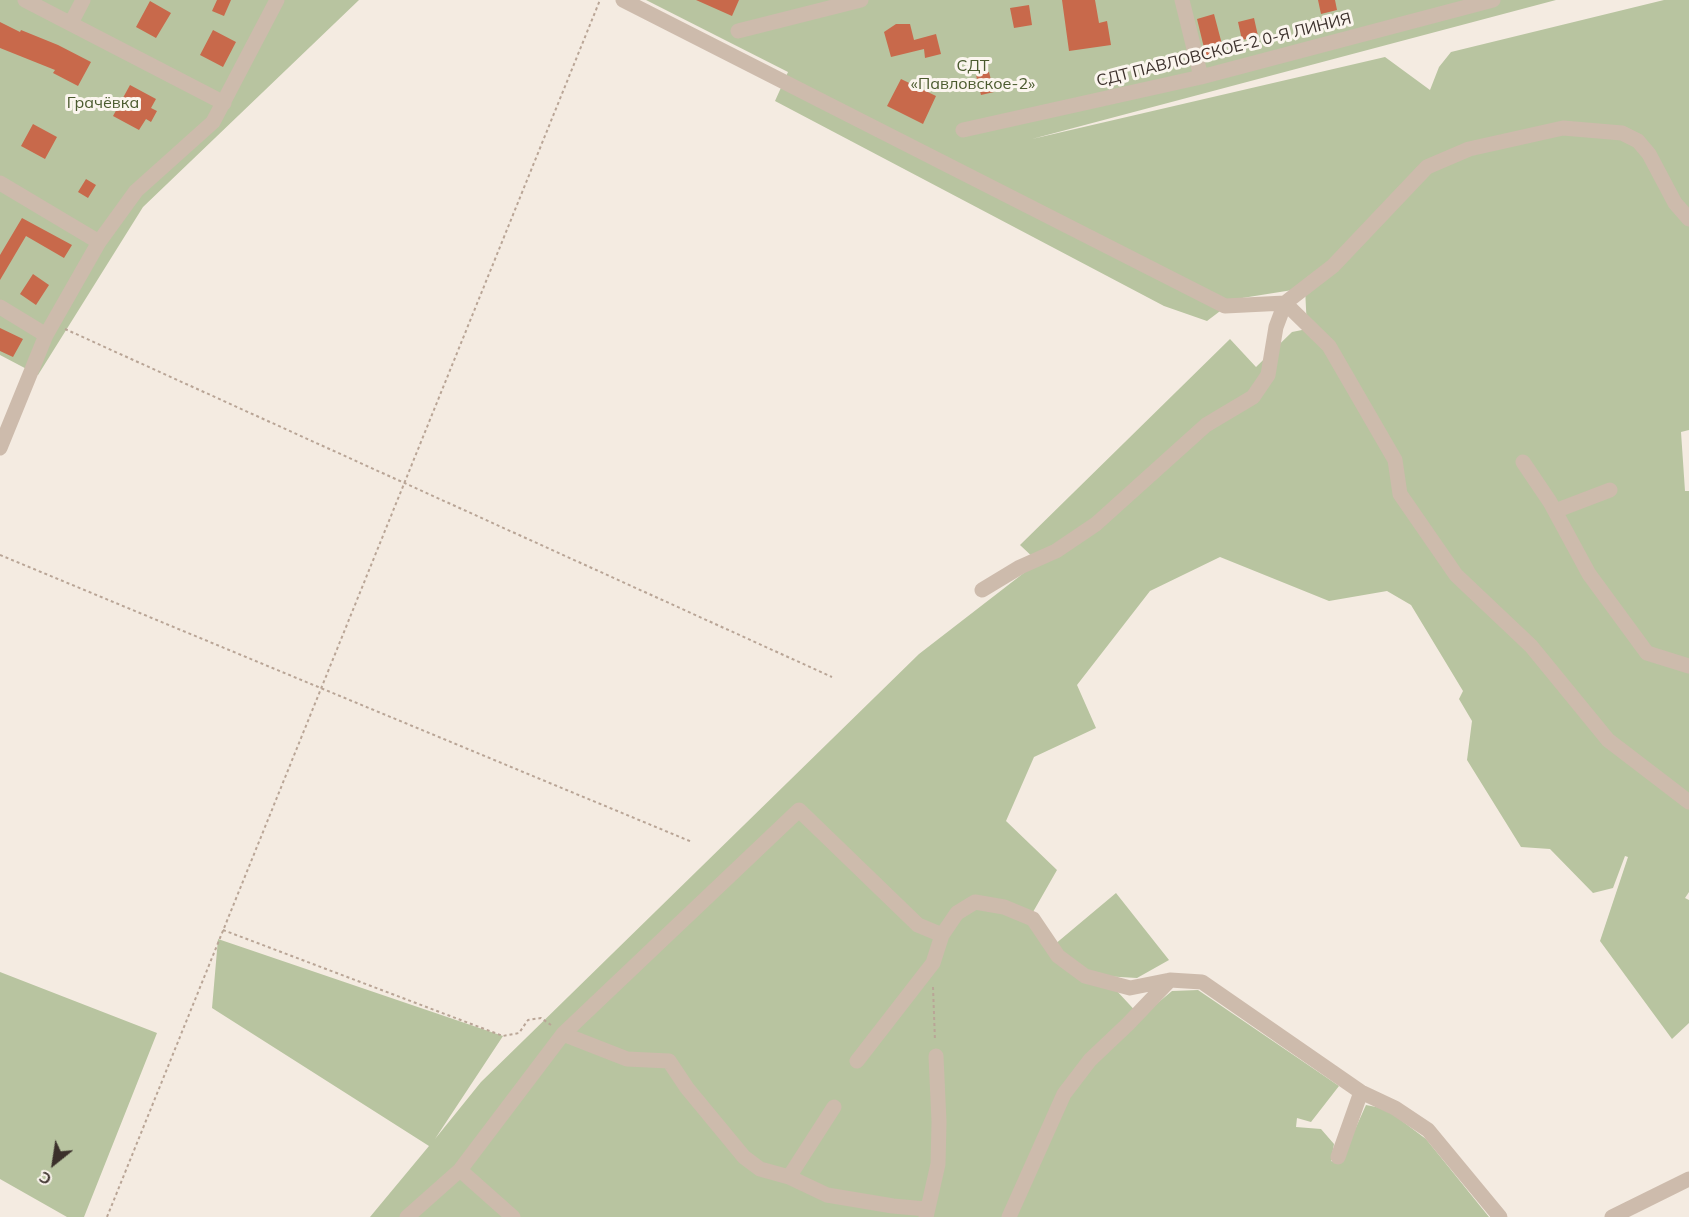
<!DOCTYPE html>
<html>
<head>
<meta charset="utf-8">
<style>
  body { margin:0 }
  #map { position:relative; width:1689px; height:1217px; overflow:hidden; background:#f4ebe1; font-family:Mulish,sans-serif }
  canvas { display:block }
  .north { position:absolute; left:24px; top:1133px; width:60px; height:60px; -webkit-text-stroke:4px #fbf5ee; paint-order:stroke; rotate:210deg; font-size:16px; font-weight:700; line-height:24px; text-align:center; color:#3b302b }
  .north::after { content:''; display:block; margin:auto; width:21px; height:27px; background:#3b302b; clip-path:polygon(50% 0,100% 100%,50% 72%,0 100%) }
</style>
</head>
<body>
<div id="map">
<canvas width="1689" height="1217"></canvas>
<div class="north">С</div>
</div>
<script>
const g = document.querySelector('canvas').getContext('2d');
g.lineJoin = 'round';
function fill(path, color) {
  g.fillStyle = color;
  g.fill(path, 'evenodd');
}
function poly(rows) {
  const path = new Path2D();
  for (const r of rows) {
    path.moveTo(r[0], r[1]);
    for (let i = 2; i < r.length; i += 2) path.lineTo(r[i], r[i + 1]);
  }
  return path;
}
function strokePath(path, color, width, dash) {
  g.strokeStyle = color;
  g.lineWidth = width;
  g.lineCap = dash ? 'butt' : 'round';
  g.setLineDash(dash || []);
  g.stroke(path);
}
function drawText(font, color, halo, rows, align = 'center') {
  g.font = font + ' Mulish,sans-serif';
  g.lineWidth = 6;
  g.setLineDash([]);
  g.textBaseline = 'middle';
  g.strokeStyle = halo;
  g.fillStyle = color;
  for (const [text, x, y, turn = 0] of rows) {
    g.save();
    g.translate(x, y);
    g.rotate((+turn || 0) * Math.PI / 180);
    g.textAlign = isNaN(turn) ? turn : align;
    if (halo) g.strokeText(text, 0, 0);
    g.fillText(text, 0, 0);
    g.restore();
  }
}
const green = poly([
  [0,0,359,0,143,207,38,375,0,355],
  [646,0,1556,0,1032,139,1385,57,1430,90,1439,67,1451,52,1664,0,1689,0,1689,430,1681,432,1685,491,1689,491,1689,892,1685,898,1689,900,1689,1023,1672,1039,1600,941,1628,857,1625,856,1613,888,1593,893,1550,849,1521,847,1467,760,1472,721,1459,699,1463,691,1411,605,1387,591,1329,601,1220,557,1150,591,1077,685,1096,728,1034,757,1006,821,1057,870,1033,912,1054,945,1116,893,1169,960,1137,978,1103,976,1141,1017,1172,991,1198,990,1339,1086,1311,1122,1297,1118,1296,1127,1321,1129,1334,1144,1331,1161,1340,1163,1366,1105,1386,1109,1426,1139,1489,1217,370,1217,429,1146,212,1008,218,939,503,1036,435,1139,481,1082,919,654,1038,562,1020,545,1230,339,1256,367,1292,332,1307,329,1305,288,1236,299,1207,321,1164,306,775,101,788,72],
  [0,972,157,1033,84,1217,67,1217,0,1179]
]);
const building = poly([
  [217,0,231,0,224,16,212,11],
  [696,0,739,0,732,16],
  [1062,0,1095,0,1099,23,1107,21,1111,45,1069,51],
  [1318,0,1335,0,1337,10,1321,14],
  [150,1,171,13,156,38,136,27],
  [1029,5,1032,25,1014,28,1010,8],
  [1214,14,1224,52,1206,56,1197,19],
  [1254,18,1258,36,1242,40,1238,22],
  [0,22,20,32,21,30,58,45,91,62,78,86,53,73,55,70,0,48],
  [896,24,910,24,914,40,936,34,941,54,925,58,924,49,891,57,884,32],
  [213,30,236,42,223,67,200,55],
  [989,72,994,92,981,95,976,75],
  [901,79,936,96,923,124,887,106],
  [130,85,156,99,151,108,157,111,151,122,146,119,139,130,113,116],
  [33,124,57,137,45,159,21,146],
  [86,179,96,185,88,198,78,192],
  [22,218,72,245,64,258,26,236,0,280,0,255],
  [33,274,49,285,36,305,20,294],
  [0,328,23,339,13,357,0,351]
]);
const path = poly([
  [65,329,832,677],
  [0,555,692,842],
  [223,930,503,1036,519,1033,528,1020,541,1018,551,1025],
  [933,987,935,1041],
  [107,1217,600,0]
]);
const minor = poly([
  [25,0,224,103],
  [623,0,1225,306,1285,303,1329,346,1395,460,1400,494,1456,575,1531,646,1608,740,1689,802],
  [1182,0,1201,77],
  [71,23,83,0],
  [738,31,861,0],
  [963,130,1201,77,1493,0],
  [0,183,99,242],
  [0,307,46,335],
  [0,448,46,335,99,242,136,191,213,122,277,0],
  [1523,462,1550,502,1589,574,1647,653,1689,666],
  [1555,511,1610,490],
  [982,590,1020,567,1056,551,1096,524,1206,425,1253,397,1268,375,1276,327,1285,303,1333,266,1427,167,1469,149,1563,128,1622,133,1638,141,1649,154,1675,203,1689,219],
  [563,1034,627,1059,669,1061,687,1088,744,1157,760,1169,789,1177,827,1195,893,1206,926,1209],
  [857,1061,933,963,942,935,957,913,975,902,1004,907,1033,919,1058,956,1085,976,1130,988,1170,980],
  [1338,1157,1361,1092],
  [460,1170,513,1217],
  [789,1177,834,1107],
  [407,1217,460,1170,563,1034,799,810,918,925,942,935],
  [926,1217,938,1164,939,1122,936,1056],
  [1009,1217,1064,1094,1090,1060,1128,1024,1170,980,1202,982,1361,1092,1395,1108,1428,1130,1500,1217],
  [1612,1217,1689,1179]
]);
const streetNames = [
  ["СДТ ПАВЛОВСКОЕ-2 0-Я ЛИНИЯ",1224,50,-14]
];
const parkNames = [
  ["СДТ",973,66],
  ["«Павловское-2»",973,84],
  ["Грачёвка",103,103]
];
fill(green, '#b8c4a0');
fill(building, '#c8694b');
strokePath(path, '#b9a596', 2, [3, 3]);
strokePath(minor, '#cdbbac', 15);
drawText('16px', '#3b302b', '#fbf5ee', streetNames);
drawText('16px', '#4a5a2e', '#fbf5ee', parkNames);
</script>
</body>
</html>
